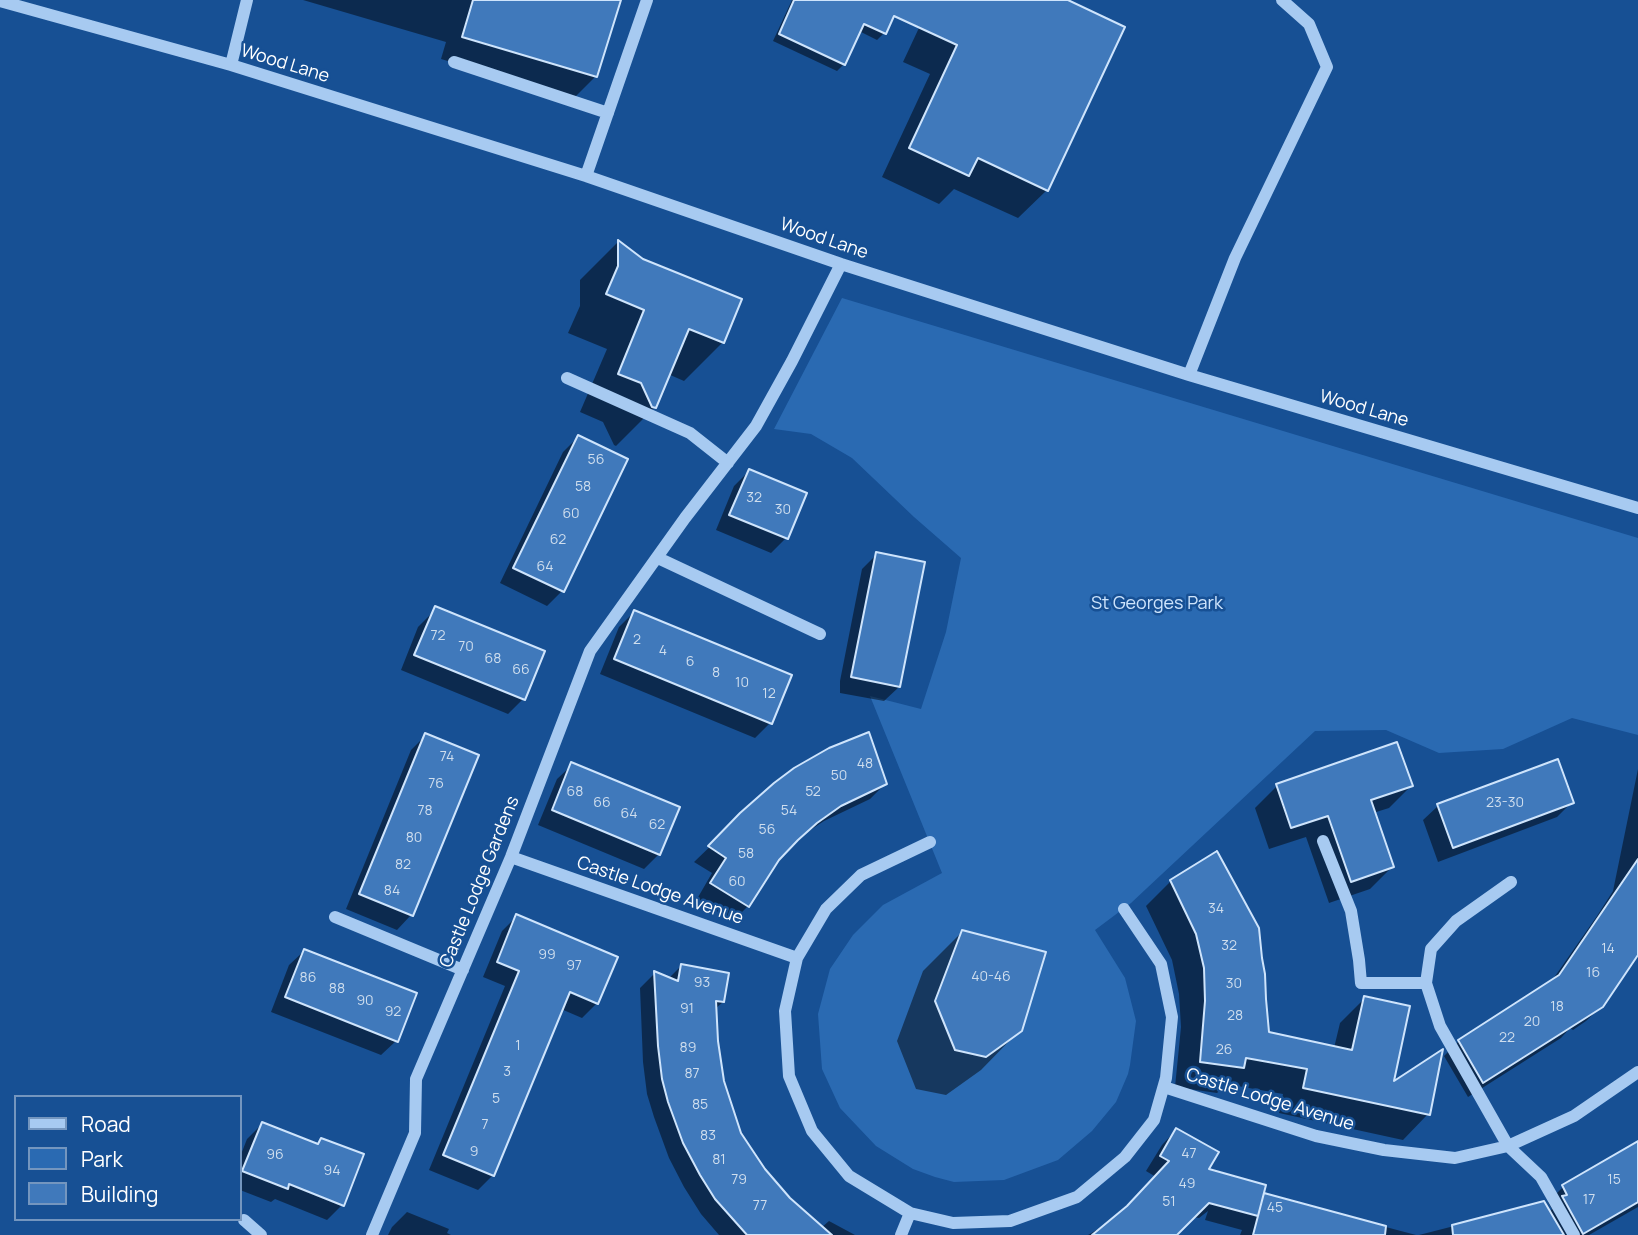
<!DOCTYPE html>
<html>
<head>
<meta charset="utf-8">
<style>
  body { margin:0 }
  #map { position:relative; width:1638px; height:1235px; overflow:hidden; background:#175094; font-family:Manrope,sans-serif }
  canvas { display:block }
  .legend { position:absolute; left:14px; top:1095px; width:228px; height:126px; box-sizing:border-box; background:#175094; border:2px solid #7496bf; margin:0; padding:9px 12px; list-style:none; font-size:21px; color:#fff }
  .legend li { display:flex; align-items:center; gap:14px; height:35px }
  .legend b { width:35px; border:2px solid #7496bf }
</style>
</head>
<body>
<div id="map">
<canvas width="1638" height="1235"></canvas>
<ul class="legend">
<li><b style="height:9px;background:#a7caf1"></b>Road</li>
<li><b style="height:19px;background:#2a6ab2"></b>Park</li>
<li><b style="height:19px;background:#4079bb"></b>Building</li>
</ul>
</div>
<script>
const g = document.querySelector('canvas').getContext('2d');
g.lineJoin = 'round';
function fill(path, color) {
  g.fillStyle = color;
  g.fill(path, 'evenodd');
}
function poly(rows) {
  const path = new Path2D();
  for (const r of rows) {
    path.moveTo(r[0], r[1]);
    for (let i = 2; i < r.length; i += 2) path.lineTo(r[i], r[i + 1]);
  }
  return path;
}
function strokePath(path, color, width, dash) {
  g.strokeStyle = color;
  g.lineWidth = width;
  g.lineCap = dash ? 'butt' : 'round';
  g.setLineDash(dash || []);
  g.stroke(path);
}
function drawText(font, color, halo, rows, align = 'center') {
  g.font = font + ' Manrope,sans-serif';
  g.lineWidth = 5;
  g.setLineDash([]);
  g.textBaseline = 'middle';
  g.strokeStyle = halo;
  g.fillStyle = color;
  for (const [text, x, y, turn = 0] of rows) {
    g.save();
    g.translate(x, y);
    g.rotate((+turn || 0) * Math.PI / 180);
    g.textAlign = isNaN(turn) ? turn : align;
    if (halo) g.strokeText(text, 0, 0);
    g.fillText(text, 0, 0);
    g.restore();
  }
}
const green = poly([
  [842,298,1638,538,1638,735,1572,718,1503,749,1439,753,1386,730,1315,731,1131,903,1095,930,1125,978,1136,1021,1130,1065,1128,1074,1116,1102,1092,1131,1058,1160,1004,1180,954,1182,935,1177,913,1169,876,1146,840,1108,822,1069,818,1014,830,969,853,935,883,905,942,873,870,696,921,709,946,632,961,558,914,517,852,458,811,434,774,429]
]);
const shadow = poly([
  [303,0,619,0,596,76,574,98,441,59,446,42],
  [792,0,899,0,884,33,877,40,859,31,844,64,837,71,773,41],
  [932,0,1063,0,1047,190,1018,218,954,189,939,204,882,177,930,74,903,62],
  [618,242,643,260,723,342,684,381,668,374,655,407,616,446,614,445,603,422,580,412,607,349,568,333,580,306,580,280],
  [578,437,626,460,562,591,547,606,500,583,563,452],
  [749,471,786,538,771,553,716,530,734,486],
  [877,554,899,687,884,701,840,693,840,681,862,569],
  [434,611,543,652,523,699,508,714,401,670,418,627],
  [634,612,770,723,755,738,600,674,619,627],
  [426,735,411,915,397,930,346,909,411,750],
  [572,765,659,854,644,869,538,825,557,779],
  [1638,769,1638,952,1602,1006,1586,1021,1573,1030,1570,1028,1561,1038,1468,1097,1444,1056,1459,1041,1551,982,1597,916,1613,891],
  [885,784,870,799,824,821,800,837,778,859,748,906,733,921,697,899,712,873,694,862,721,836],
  [1277,786,1411,786,1389,808,1373,813,1392,867,1370,889,1329,903,1306,837,1269,849,1255,808],
  [1572,802,1557,817,1438,862,1423,820,1438,806],
  [1171,881,1267,1034,1334,1048,1340,1023,1365,998,1391,1085,1428,1114,1403,1140,1279,1113,1283,1094,1226,1084,1217,1093,1175,1087,1181,1027,1179,994,1172,960,1146,906],
  [517,916,597,1003,582,1018,561,1009,493,1175,478,1190,429,1170,505,986,483,977,502,931],
  [962,932,1020,1030,981,1070,946,1095,916,1089,897,1041,923,971],
  [304,951,396,1041,381,1055,271,1012,289,965],
  [681,966,723,1002,715,1009,719,1062,728,1100,740,1134,763,1170,789,1200,821,1228,829,1221,855,1235,719,1235,701,1214,684,1187,669,1158,654,1117,647,1094,643,1062,640,988,655,973,668,979],
  [262,1124,316,1145,321,1140,342,1205,327,1220,275,1199,271,1202,240,1190,240,1157,247,1139],
  [1176,1130,1207,1170,1260,1199,1265,1195,1416,1235,1240,1235,1242,1230,1205,1220,1208,1211,1199,1218,1193,1217,1175,1235,1088,1235,1113,1220,1135,1200,1156,1177,1146,1171,1162,1145],
  [1638,1143,1638,1207,1589,1235,1419,1235,1544,1203,1549,1212,1552,1209,1548,1202,1563,1187],
  [407,1212,449,1229,447,1233,451,1235,388,1235,392,1227]
]);
const building = poly([
  [473,0,621,0,597,77,462,37,473,0],
  [794,0,1068,0,1125,27,1048,191,978,158,969,176,909,148,957,45,894,16,886,34,864,24,845,65,779,34,794,0],
  [618,240,643,259,742,299,724,343,689,329,656,408,652,407,641,383,618,374,644,310,606,294,618,266,618,240],
  [578,435,628,459,564,592,513,568,578,435],
  [749,469,807,493,788,539,729,515,749,469],
  [876,552,925,562,900,687,851,677,876,552],
  [435,606,545,651,525,700,414,655,435,606],
  [634,610,792,675,772,724,614,659,634,610],
  [869,732,887,784,841,806,817,823,798,840,779,860,749,907,710,883,726,858,708,846,740,813,774,783,794,768,829,748,869,732],
  [425,733,479,755,413,916,359,894,425,733],
  [1397,742,1413,786,1371,800,1394,867,1351,882,1328,816,1291,828,1276,784,1397,742],
  [1558,759,1574,803,1453,848,1437,804,1558,759],
  [571,762,680,807,660,855,552,810,571,762],
  [1217,851,1259,928,1262,958,1265,974,1266,999,1269,1032,1352,1050,1364,996,1410,1006,1394,1081,1443,1049,1430,1115,1303,1088,1307,1069,1246,1058,1244,1068,1200,1062,1205,1001,1204,968,1196,934,1170,880,1217,851],
  [1638,859,1638,955,1603,1007,1483,1083,1458,1040,1559,975,1638,859],
  [516,914,618,957,598,1004,570,992,494,1176,443,1155,519,971,497,962,516,914],
  [962,930,1046,952,1022,1031,986,1057,955,1050,935,1001,962,930],
  [304,949,417,993,398,1042,285,997,304,949],
  [681,964,729,973,724,1002,716,1001,718,1041,724,1081,741,1133,765,1169,790,1198,832,1235,747,1235,715,1199,700,1175,683,1143,668,1102,662,1079,658,1046,654,971,678,981,681,964],
  [262,1122,318,1144,321,1138,364,1154,344,1206,289,1184,288,1189,242,1171,262,1122],
  [1176,1128,1219,1152,1209,1169,1266,1185,1258,1216,1209,1203,1177,1235,1092,1235,1127,1206,1169,1161,1160,1156,1176,1128],
  [1638,1141,1638,1202,1583,1234,1562,1196,1567,1195,1562,1185,1638,1141],
  [1264,1193,1386,1226,1385,1235,1253,1235,1264,1193],
  [1544,1201,1564,1235,1453,1235,1452,1225,1544,1201]
]);
const minor = poly([
  [0,1,231,65,586,176,841,264,1189,375,1638,508],
  [454,62,608,113],
  [231,65,247,0],
  [586,176,647,0],
  [1189,375,1235,258,1327,67,1309,24,1282,0],
  [567,378,690,433,728,463],
  [658,558,820,634],
  [1323,841,1351,911,1359,960,1361,983,1426,983],
  [930,842,861,875,826,909,797,958,785,1011,789,1076,812,1131,849,1176,910,1213,953,1223,1010,1221,1077,1197,1125,1157,1154,1120,1166,1078,1172,1017,1161,964,1124,909],
  [511,857,797,958],
  [1511,882,1456,921,1431,949,1426,983,1440,1026,1508,1146,1541,1177,1574,1235],
  [335,917,463,970],
  [1164,1087,1316,1136,1384,1150,1455,1158,1508,1146,1574,1116,1638,1072],
  [244,1220,261,1235],
  [372,1235,415,1133,416,1079,511,857,590,651,685,518,756,426,792,361,841,264],
  [901,1235,910,1213]
]);
const numberNames = [
  ["56",596,460],
  ["58",583,487],
  ["32",754,498],
  ["30",783,510],
  ["60",571,514],
  ["62",558,540],
  ["64",545,567],
  ["72",438,636],
  ["2",637,640],
  ["70",466,647],
  ["4",663,651],
  ["68",493,659],
  ["6",690,662],
  ["66",521,670],
  ["8",716,673],
  ["10",742,683],
  ["12",769,694],
  ["74",447,757],
  ["48",865,764],
  ["50",839,776],
  ["76",436,784],
  ["68",575,792],
  ["52",813,792],
  ["66",602,803],
  ["23-30",1505,803],
  ["78",425,811],
  ["54",789,811],
  ["64",629,814],
  ["62",657,825],
  ["56",767,830],
  ["80",414,838],
  ["58",746,854],
  ["82",403,865],
  ["60",737,882],
  ["84",392,891],
  ["34",1216,909],
  ["32",1229,946],
  ["14",1608,949],
  ["99",547,955],
  ["97",574,966],
  ["16",1593,973],
  ["40-46",991,977],
  ["86",308,978],
  ["93",702,983],
  ["30",1234,984],
  ["88",337,989],
  ["90",365,1001],
  ["18",1557,1007],
  ["91",687,1009],
  ["92",393,1012],
  ["28",1235,1016],
  ["20",1532,1022],
  ["22",1507,1038],
  ["1",518,1046],
  ["89",688,1048],
  ["26",1224,1050],
  ["3",507,1072],
  ["87",692,1074],
  ["5",496,1099],
  ["85",700,1105],
  ["7",485,1125],
  ["83",708,1136],
  ["9",474,1152],
  ["47",1189,1154],
  ["96",275,1155],
  ["81",719,1160],
  ["94",332,1171],
  ["79",739,1180],
  ["15",1614,1180],
  ["49",1187,1184],
  ["17",1589,1200],
  ["51",1169,1202],
  ["77",760,1206],
  ["45",1275,1208]
];
const streetNames = [
  ["Wood Lane",285,64,17],
  ["Wood Lane",824,239,19],
  ["Wood Lane",1364,409,16],
  ["Castle Lodge Gardens",480,882,-68],
  ["Castle Lodge Avenue",660,891,19],
  ["Castle Lodge Avenue",1270,1100,17]
];
const parkNames = [
  ["St Georges Park",1157,604]
];
fill(green, '#2a6ab2');
fill(shadow, '#0007');
fill(building, '#4079bb');
strokePath(building, '#cee4fc', 2);
strokePath(minor, '#a7caf1', 12);
drawText('14px', '#cfdeee', null, numberNames);
drawText('18px', '#fff', '#175094', streetNames);
drawText('18px', '#cee4fc', '#175094', parkNames);
</script>
</body>
</html>
